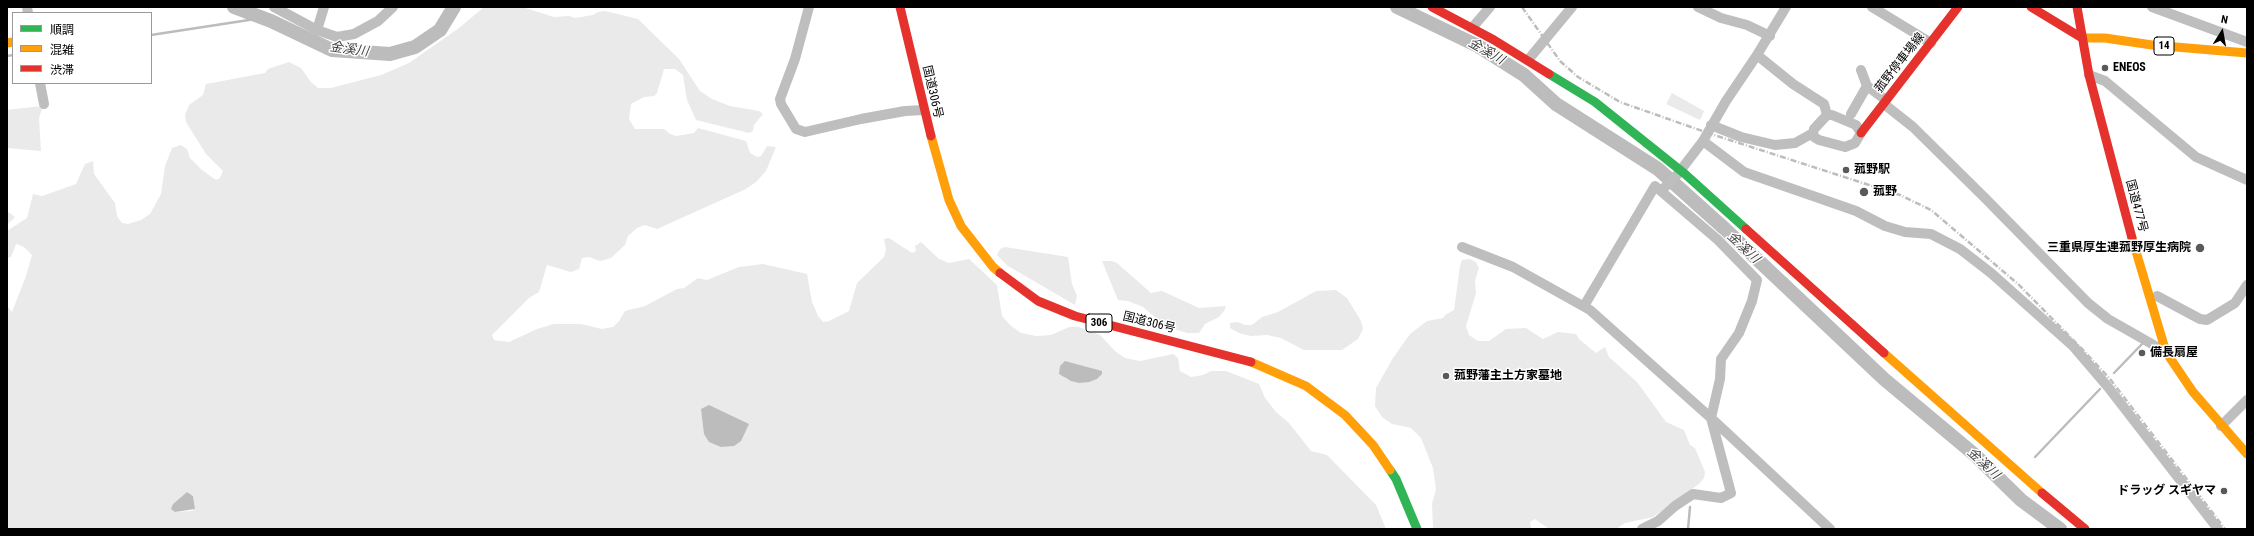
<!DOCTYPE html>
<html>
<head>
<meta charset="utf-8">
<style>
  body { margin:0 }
  #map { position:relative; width:2254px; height:536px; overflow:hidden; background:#fff; font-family:"Roboto Condensed","Noto Sans JP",sans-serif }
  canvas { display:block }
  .frame { position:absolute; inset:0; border:8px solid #000; pointer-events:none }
  .legend { position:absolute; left:12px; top:12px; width:140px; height:72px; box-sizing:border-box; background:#fff; border:1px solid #999; margin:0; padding:5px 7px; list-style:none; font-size:12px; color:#000 }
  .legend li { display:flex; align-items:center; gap:8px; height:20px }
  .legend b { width:20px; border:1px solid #999 }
  .north { position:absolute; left:2202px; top:12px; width:40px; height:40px; -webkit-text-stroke:3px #fff; paint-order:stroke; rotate:11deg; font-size:11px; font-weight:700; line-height:16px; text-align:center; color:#000 }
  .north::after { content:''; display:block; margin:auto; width:14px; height:18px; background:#000; clip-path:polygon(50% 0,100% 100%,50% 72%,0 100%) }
</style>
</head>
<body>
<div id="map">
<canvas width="2254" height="536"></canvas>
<div class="frame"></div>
<ul class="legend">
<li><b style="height:5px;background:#30b455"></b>順調</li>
<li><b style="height:5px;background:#ff9f0a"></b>混雑</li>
<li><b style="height:5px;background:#e5322d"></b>渋滞</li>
</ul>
<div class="north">N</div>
</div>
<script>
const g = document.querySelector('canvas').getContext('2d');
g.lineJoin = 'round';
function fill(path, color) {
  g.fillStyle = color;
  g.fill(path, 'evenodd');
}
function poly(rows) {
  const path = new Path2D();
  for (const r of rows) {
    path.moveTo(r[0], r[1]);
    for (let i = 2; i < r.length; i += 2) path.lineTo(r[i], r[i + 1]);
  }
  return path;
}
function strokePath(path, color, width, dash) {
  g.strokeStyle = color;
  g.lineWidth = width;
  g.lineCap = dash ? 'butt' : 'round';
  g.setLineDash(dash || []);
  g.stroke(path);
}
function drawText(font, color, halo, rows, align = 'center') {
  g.font = font + ' "Roboto Condensed","Noto Sans JP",sans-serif';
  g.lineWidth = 3;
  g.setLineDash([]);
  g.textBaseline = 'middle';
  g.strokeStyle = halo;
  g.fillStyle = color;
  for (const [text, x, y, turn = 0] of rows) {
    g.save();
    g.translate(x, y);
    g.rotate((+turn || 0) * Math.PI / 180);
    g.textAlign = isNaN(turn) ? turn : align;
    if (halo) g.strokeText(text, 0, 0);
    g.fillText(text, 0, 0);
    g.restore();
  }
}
const green = poly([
  [484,7,522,7,554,17,569,16,575,18,593,15,598,12,605,11,638,19,679,59,700,91,712,99,730,106,759,111,763,114,754,125,753,131,749,133,696,120,687,100,683,75,675,69,664,69,657,93,654,96,644,97,631,104,629,119,635,129,664,129,670,134,676,136,694,133,698,128,746,141,750,153,757,157,761,156,767,146,776,147,766,171,756,182,746,189,657,229,645,225,637,228,628,236,625,245,611,258,600,261,589,257,582,258,579,269,571,272,547,265,539,292,529,298,492,335,494,340,509,342,537,329,554,324,581,324,602,329,613,327,619,321,625,311,645,306,677,289,684,288,698,278,707,280,739,267,763,264,807,274,812,302,818,316,823,322,829,321,849,311,857,283,884,257,886,250,884,239,889,238,912,253,916,251,915,246,921,242,939,259,949,263,969,259,982,271,997,285,1002,316,1010,325,1021,333,1036,336,1051,335,1069,327,1079,327,1100,335,1115,351,1125,358,1140,361,1173,354,1178,358,1180,371,1191,377,1203,375,1211,371,1226,371,1259,384,1265,398,1276,412,1289,423,1311,451,1327,455,1376,505,1386,529,7,529,7,306,12,312,26,276,32,255,24,247,16,244,11,257,7,258,7,231,27,218,33,194,42,196,76,184,85,164,93,161,94,174,115,203,117,216,122,223,128,224,141,220,150,214,161,194,165,166,172,148,181,145,187,149,190,158,202,170,216,180,220,178,223,171,206,154,186,122,185,115,189,105,203,95,206,84,265,73,268,69,289,62,301,68,311,82,318,88,331,88,381,75,409,63,459,28],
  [1100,376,1097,379,1079,383,1064,378],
  [187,492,193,496,195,509,192,511,175,512,173,504],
  [1672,93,1704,111,1700,120,1666,104],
  [41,106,42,109,39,118,41,151,7,148,7,110],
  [7,211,15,217,7,225],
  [1005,247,1068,257,1072,284,1077,296,1075,305,1008,266,997,255,1000,249],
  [1470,259,1476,262,1479,268,1475,281,1476,293,1466,326,1469,335,1478,341,1489,341,1506,329,1526,328,1543,339,1558,332,1576,334,1579,339,1596,353,1605,347,1609,357,1637,382,1666,422,1684,430,1690,445,1695,448,1705,472,1704,478,1699,484,1653,517,1625,523,1616,529,1549,529,1535,519,1530,522,1531,529,1433,529,1432,504,1436,489,1433,468,1421,438,1411,428,1392,424,1382,417,1375,406,1376,388,1393,358,1410,334,1427,321,1443,318,1445,315,1454,310,1460,266,1462,260],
  [1102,261,1111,261,1117,263,1151,293,1162,291,1199,308,1226,306,1224,311,1219,317,1205,324,1199,333,1187,333,1165,326,1143,307,1128,301,1118,300],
  [1336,290,1347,298,1361,321,1363,329,1358,339,1342,350,1304,350,1281,338,1267,335,1251,336,1239,333,1230,328,1230,323,1238,322,1245,325,1252,325,1262,317,1278,312,1316,291]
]);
const water = poly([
  [1065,361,1102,371,1102,374,1097,379,1089,382,1079,383,1071,381,1059,374,1060,366],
  [709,405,749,424,741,441,734,446,721,447,709,442,704,434,701,409],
  [187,492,193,496,195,509,175,512,171,509,173,504]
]);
const stream = poly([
  [151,35,262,18],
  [7,56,13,55],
  [2114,373,2142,344],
  [2035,457,2100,389],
  [1688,529,1690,507]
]);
const river = poly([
  [234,7,271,21,332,50,390,54,415,47,440,30,454,7],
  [1397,7,1478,46,1524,75,1556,104,1658,169,1725,229,1884,379,1975,455,2021,500,2060,529]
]);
const street = poly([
  [27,7,28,13],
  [274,7,317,30,337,37,354,34,378,21,393,7],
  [809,7,795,59,780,99,781,104,796,129,805,132,861,119,905,111,924,110],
  [1698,7,1721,18,1747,25,1770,36],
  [1872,7,1931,43],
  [2152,7,2247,42],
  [1472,28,1490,7],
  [317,30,324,7],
  [1757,55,1793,84,1824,104,1827,115],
  [1528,60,1572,7],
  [1861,70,1867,86,1886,100],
  [2089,75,2105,81,2196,157,2247,180],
  [40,83,44,104],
  [1884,104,1913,127,1986,199,2088,303,2108,319,2166,352],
  [1851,114,1867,86],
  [1827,115,1832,115,1856,125,1861,133,1855,143,1845,147,1819,140,1814,137,1813,133,1814,129,1827,115],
  [1711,125,1741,137,1775,145,1795,143,1813,133],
  [1703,141,1744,172,1856,211,1885,226,1905,232,1931,234,1960,249,1991,273,2073,346,2108,387,2218,529],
  [1680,171,1703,141,1726,101,1757,55,1786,7],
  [1662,190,1679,173],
  [1462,247,1513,267,1590,310,1711,418,1830,529],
  [2157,296,2200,319,2207,320,2235,303,2247,285],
  [1584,306,1655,186,1718,240,1757,280,1752,301,1739,333,1721,359,1720,379,1711,418,1731,493,1721,498,1693,494,1675,506,1658,521,1642,529],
  [2221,426,2247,400]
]);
const fast = poly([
  [1549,74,1595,102,1685,174,1746,229],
  [1390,470,1396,479,1417,529]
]);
const slow = poly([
  [2082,38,2105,38,2152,45,2247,53],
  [7,43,13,42],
  [931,136,949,200,961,226,993,267,1000,273],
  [2132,238,2166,352,2193,392,2247,454],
  [1884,353,2042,493],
  [1251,362,1306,386,1345,415,1373,445,1390,470]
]);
const jam = poly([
  [900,7,931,136],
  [1432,7,1494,40,1549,74],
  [2031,7,2082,38],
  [2077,7,2089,75,2132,238],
  [1861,133,1958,7],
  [1746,229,1884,353],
  [1000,273,1038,301,1075,316,1251,362],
  [2042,493,2085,529]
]);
const rail = poly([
  [1522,7,1560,61,1578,77,1620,102,1708,133,1900,195,1931,210,2018,284,2083,350,2110,379,2225,529]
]);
const markers = [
  [2105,68,4,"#595959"],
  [1846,170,4,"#595959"],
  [1864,192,5,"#595959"],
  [2200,248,5,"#595959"],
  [2142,353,4,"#595959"],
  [1446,376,4,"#595959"],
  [2224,491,4,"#595959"]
];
const shields = [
  [2164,46,20],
  [1099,323,26]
];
const shieldNames = [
  ["14",2164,46],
  ["306",1099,323]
];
const streetNames = [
  ["菰野停車場線",1900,63,-52],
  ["国道306号",932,92,77],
  ["国道477号",2136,206,75],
  ["国道306号",1149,323,14]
];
const poiNames = [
  ["ENEOS",2113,68],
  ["菰野駅",1854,170],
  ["菰野",1873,192],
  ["三重県厚生連菰野厚生病院",2191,248,"right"],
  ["備長扇屋",2150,353],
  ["菰野藩主土方家墓地",1454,376],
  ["ドラッグ スギヤマ",2216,491,"right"]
];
const waterNames = [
  ["金溪川",349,50,8],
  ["金溪川",1486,52,30],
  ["金溪川",1743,248,43],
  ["金溪川",1983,464,43]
];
fill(green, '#eaeaea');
fill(water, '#bcbcbc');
strokePath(stream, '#bcbcbc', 2.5);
strokePath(river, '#bcbcbc', 14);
strokePath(street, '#bebebe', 10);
strokePath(fast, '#30b455', 9);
strokePath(slow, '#ff9f0a', 9);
strokePath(jam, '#e5322d', 9);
strokePath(rail, '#bdbdbd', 2.5, [6, 2, 1, 2]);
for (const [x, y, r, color] of markers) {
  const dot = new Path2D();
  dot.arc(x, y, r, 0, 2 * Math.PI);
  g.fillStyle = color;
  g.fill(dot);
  strokePath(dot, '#fff', 1.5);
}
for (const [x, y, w] of shields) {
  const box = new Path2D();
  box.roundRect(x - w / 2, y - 9, w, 18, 3);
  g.fillStyle = '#fff';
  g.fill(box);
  strokePath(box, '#000', 1);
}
drawText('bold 11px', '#000', null, shieldNames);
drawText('12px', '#000', '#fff', streetNames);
drawText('bold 12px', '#000', '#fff', poiNames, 'left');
drawText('italic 13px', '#414141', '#fff', waterNames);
</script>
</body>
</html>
